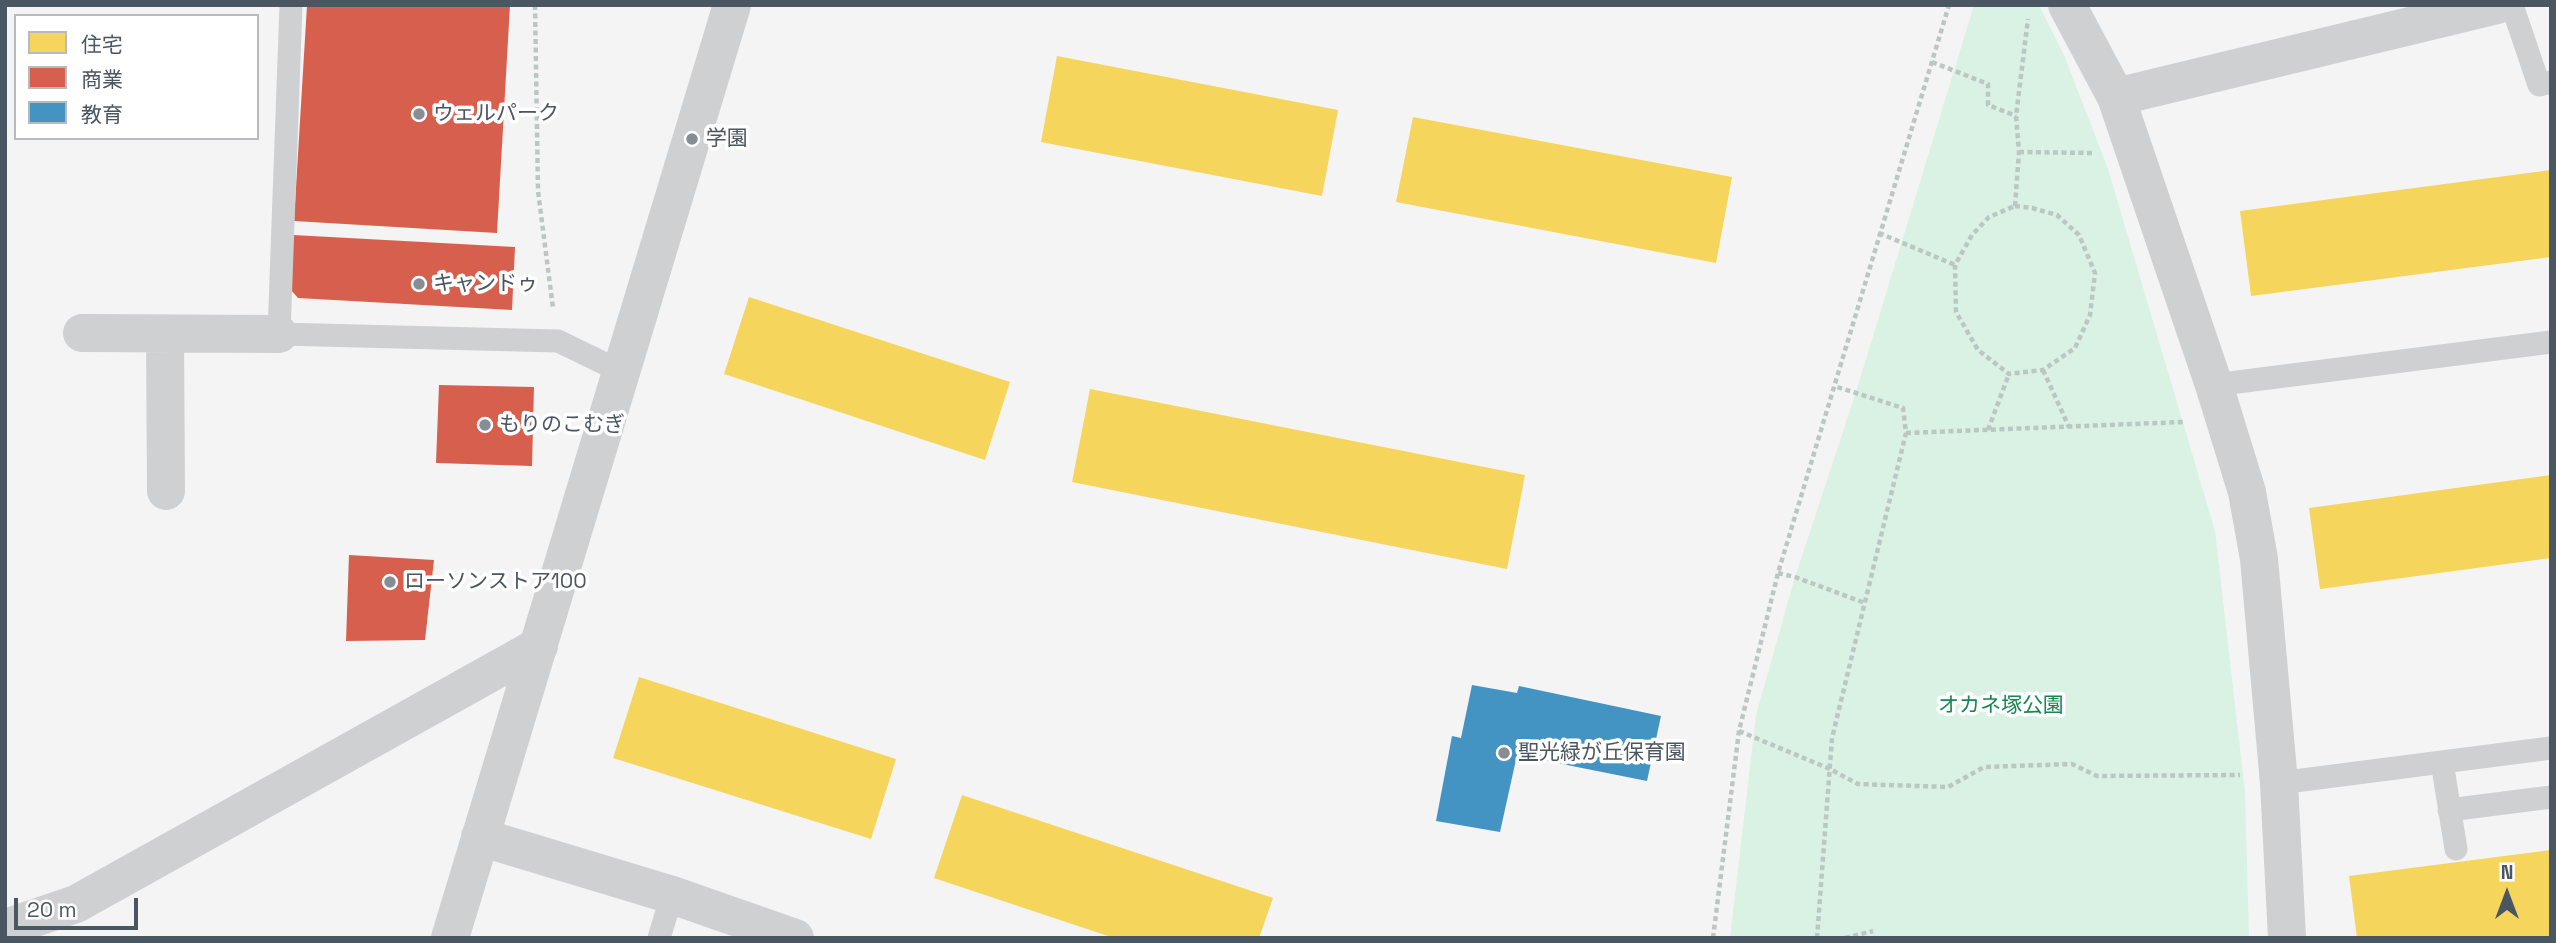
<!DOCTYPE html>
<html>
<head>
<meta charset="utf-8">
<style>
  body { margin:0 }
  #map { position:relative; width:2556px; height:943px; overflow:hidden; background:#f4f4f4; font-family:"Space Grotesk","Noto Sans JP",sans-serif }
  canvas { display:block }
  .frame { position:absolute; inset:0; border:7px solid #4a5661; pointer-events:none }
  .legend { position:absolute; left:14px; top:14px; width:245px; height:126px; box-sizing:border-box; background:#fff; border:2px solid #b7bbc0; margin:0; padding:9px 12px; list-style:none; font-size:21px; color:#4a5661 }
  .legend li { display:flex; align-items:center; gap:14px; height:35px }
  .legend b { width:35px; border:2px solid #b7bbc0 }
  .north { position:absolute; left:2472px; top:859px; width:70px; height:70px; -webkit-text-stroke:5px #fff; paint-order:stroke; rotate:0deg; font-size:19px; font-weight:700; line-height:28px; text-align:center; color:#4a5661 }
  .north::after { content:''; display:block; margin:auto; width:24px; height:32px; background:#4a5661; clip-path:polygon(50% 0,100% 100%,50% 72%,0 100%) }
  .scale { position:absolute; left:14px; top:898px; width:124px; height:32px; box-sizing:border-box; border:4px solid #4a5661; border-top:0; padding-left:9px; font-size:21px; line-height:24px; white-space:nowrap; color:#4a5661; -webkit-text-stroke:5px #fff; paint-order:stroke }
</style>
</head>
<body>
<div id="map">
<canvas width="2556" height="943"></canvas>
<div class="frame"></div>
<ul class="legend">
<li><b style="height:19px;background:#f6d55c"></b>住宅</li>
<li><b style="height:19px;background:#d6604d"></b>商業</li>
<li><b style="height:19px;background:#4393c3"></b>教育</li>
</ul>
<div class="north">N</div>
<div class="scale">20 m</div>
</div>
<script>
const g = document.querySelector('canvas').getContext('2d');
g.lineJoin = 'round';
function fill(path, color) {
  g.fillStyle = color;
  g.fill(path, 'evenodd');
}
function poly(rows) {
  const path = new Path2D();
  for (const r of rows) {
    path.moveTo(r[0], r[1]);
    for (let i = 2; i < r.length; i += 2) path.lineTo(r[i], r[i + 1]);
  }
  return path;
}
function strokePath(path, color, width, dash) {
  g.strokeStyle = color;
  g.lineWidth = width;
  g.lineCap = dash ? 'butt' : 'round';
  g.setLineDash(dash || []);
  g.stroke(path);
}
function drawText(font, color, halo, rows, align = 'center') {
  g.font = font + ' "Space Grotesk","Noto Sans JP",sans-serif';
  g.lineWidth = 7;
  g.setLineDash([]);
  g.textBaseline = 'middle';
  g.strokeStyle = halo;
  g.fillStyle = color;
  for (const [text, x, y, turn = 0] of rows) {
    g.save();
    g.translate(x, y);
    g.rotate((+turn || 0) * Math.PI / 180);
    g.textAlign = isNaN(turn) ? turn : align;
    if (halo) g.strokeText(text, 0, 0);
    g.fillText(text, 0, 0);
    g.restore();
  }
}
const green = poly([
  [1974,5,2039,5,2064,55,2108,169,2215,531,2245,792,2249,938,1730,938,1756,715,1795,577,1856,392]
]);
const homes = poly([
  [1057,56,1338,110,1322,196,1041,142],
  [1413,117,1732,177,1716,263,1396,202],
  [2551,170,2551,257,2251,296,2240,211],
  [749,297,1010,382,985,460,724,374],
  [1090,389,1525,475,1507,569,1072,482],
  [2551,475,2551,558,2320,589,2309,508],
  [639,677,896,759,871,839,613,758],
  [962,795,1273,898,1259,938,1114,938,934,878],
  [2551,850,2551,938,2357,938,2349,876]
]);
const shops = poly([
  [307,5,510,5,497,233,294,221],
  [293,235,515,247,512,310,298,298,290,289],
  [439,385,534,387,532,466,436,463],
  [349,555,434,560,425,640,346,641]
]);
const schools = poly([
  [1472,685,1517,693,1519,686,1661,716,1647,781,1517,755,1500,832,1436,821,1452,736,1461,738]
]);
const path = poly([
  [535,5,538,191,553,308],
  [1932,62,1988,84,1988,105,2016,116],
  [2019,152,2094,153],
  [2015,206,2032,208,2057,215,2079,235,2095,273,2090,315,2075,348,2043,370,2009,374,1978,350,1956,312,1955,265,1972,235,1989,217,2015,206],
  [2015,206,2019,152,2016,116,2028,19],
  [1879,233,1955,265],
  [2043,370,2069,427],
  [1988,430,2009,374],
  [1906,433,2183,422],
  [1778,573,1795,577,1865,603],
  [1739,731,1830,769,1858,784,1948,787,1984,767,2072,764,2097,776,2240,775],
  [1713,938,1739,731,1778,573,1949,5],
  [1817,938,1832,738,1906,433,1903,408,1834,386],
  [1845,938,1873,931]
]);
const service = poly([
  [291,5,279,334,558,341,622,372],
  [2512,5,2539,85,2551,82],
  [2214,385,2551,342],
  [2442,762,2456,849],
  [2279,783,2551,748],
  [2449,810,2551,797],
  [659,938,672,895]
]);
const minor = poly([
  [2067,5,2116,97,2214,385,2247,492,2259,559,2279,783,2287,938],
  [2116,97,2497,5],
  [82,333,279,334],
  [165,334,166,491],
  [480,837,672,895,795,938],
  [5,928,76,904,539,646]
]);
const tertiary = poly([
  [450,938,732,5]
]);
const markers = [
  [419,114,7,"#868d94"],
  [692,139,7,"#868d94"],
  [419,284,7,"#868d94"],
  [485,425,7,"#868d94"],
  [390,582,7,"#868d94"],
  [1504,753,7,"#868d94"]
];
const poiNames = [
  ["ウェルパーク",433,114],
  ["学園",706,139],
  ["キャンドゥ",433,284],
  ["もりのこむぎ",499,425],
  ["ローソンストア100",404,582],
  ["聖光緑が丘保育園",1518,753]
];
const parkNames = [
  ["オカネ塚公園",2001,706]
];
fill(green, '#d9f2e3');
fill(homes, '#f6d55c');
fill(shops, '#d6604d');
fill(schools, '#4393c3');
strokePath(path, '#bcc7c4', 4.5, [5, 3.5]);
strokePath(service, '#ced0d2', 23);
strokePath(minor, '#ced0d2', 38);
strokePath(tertiary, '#ced0d2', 38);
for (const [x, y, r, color] of markers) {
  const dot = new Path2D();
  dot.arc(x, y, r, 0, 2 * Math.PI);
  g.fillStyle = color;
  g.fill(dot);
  strokePath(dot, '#fff', 2.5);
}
drawText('21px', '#4a5661', '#fff', poiNames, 'left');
drawText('21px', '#17864f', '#fff', parkNames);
</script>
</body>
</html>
